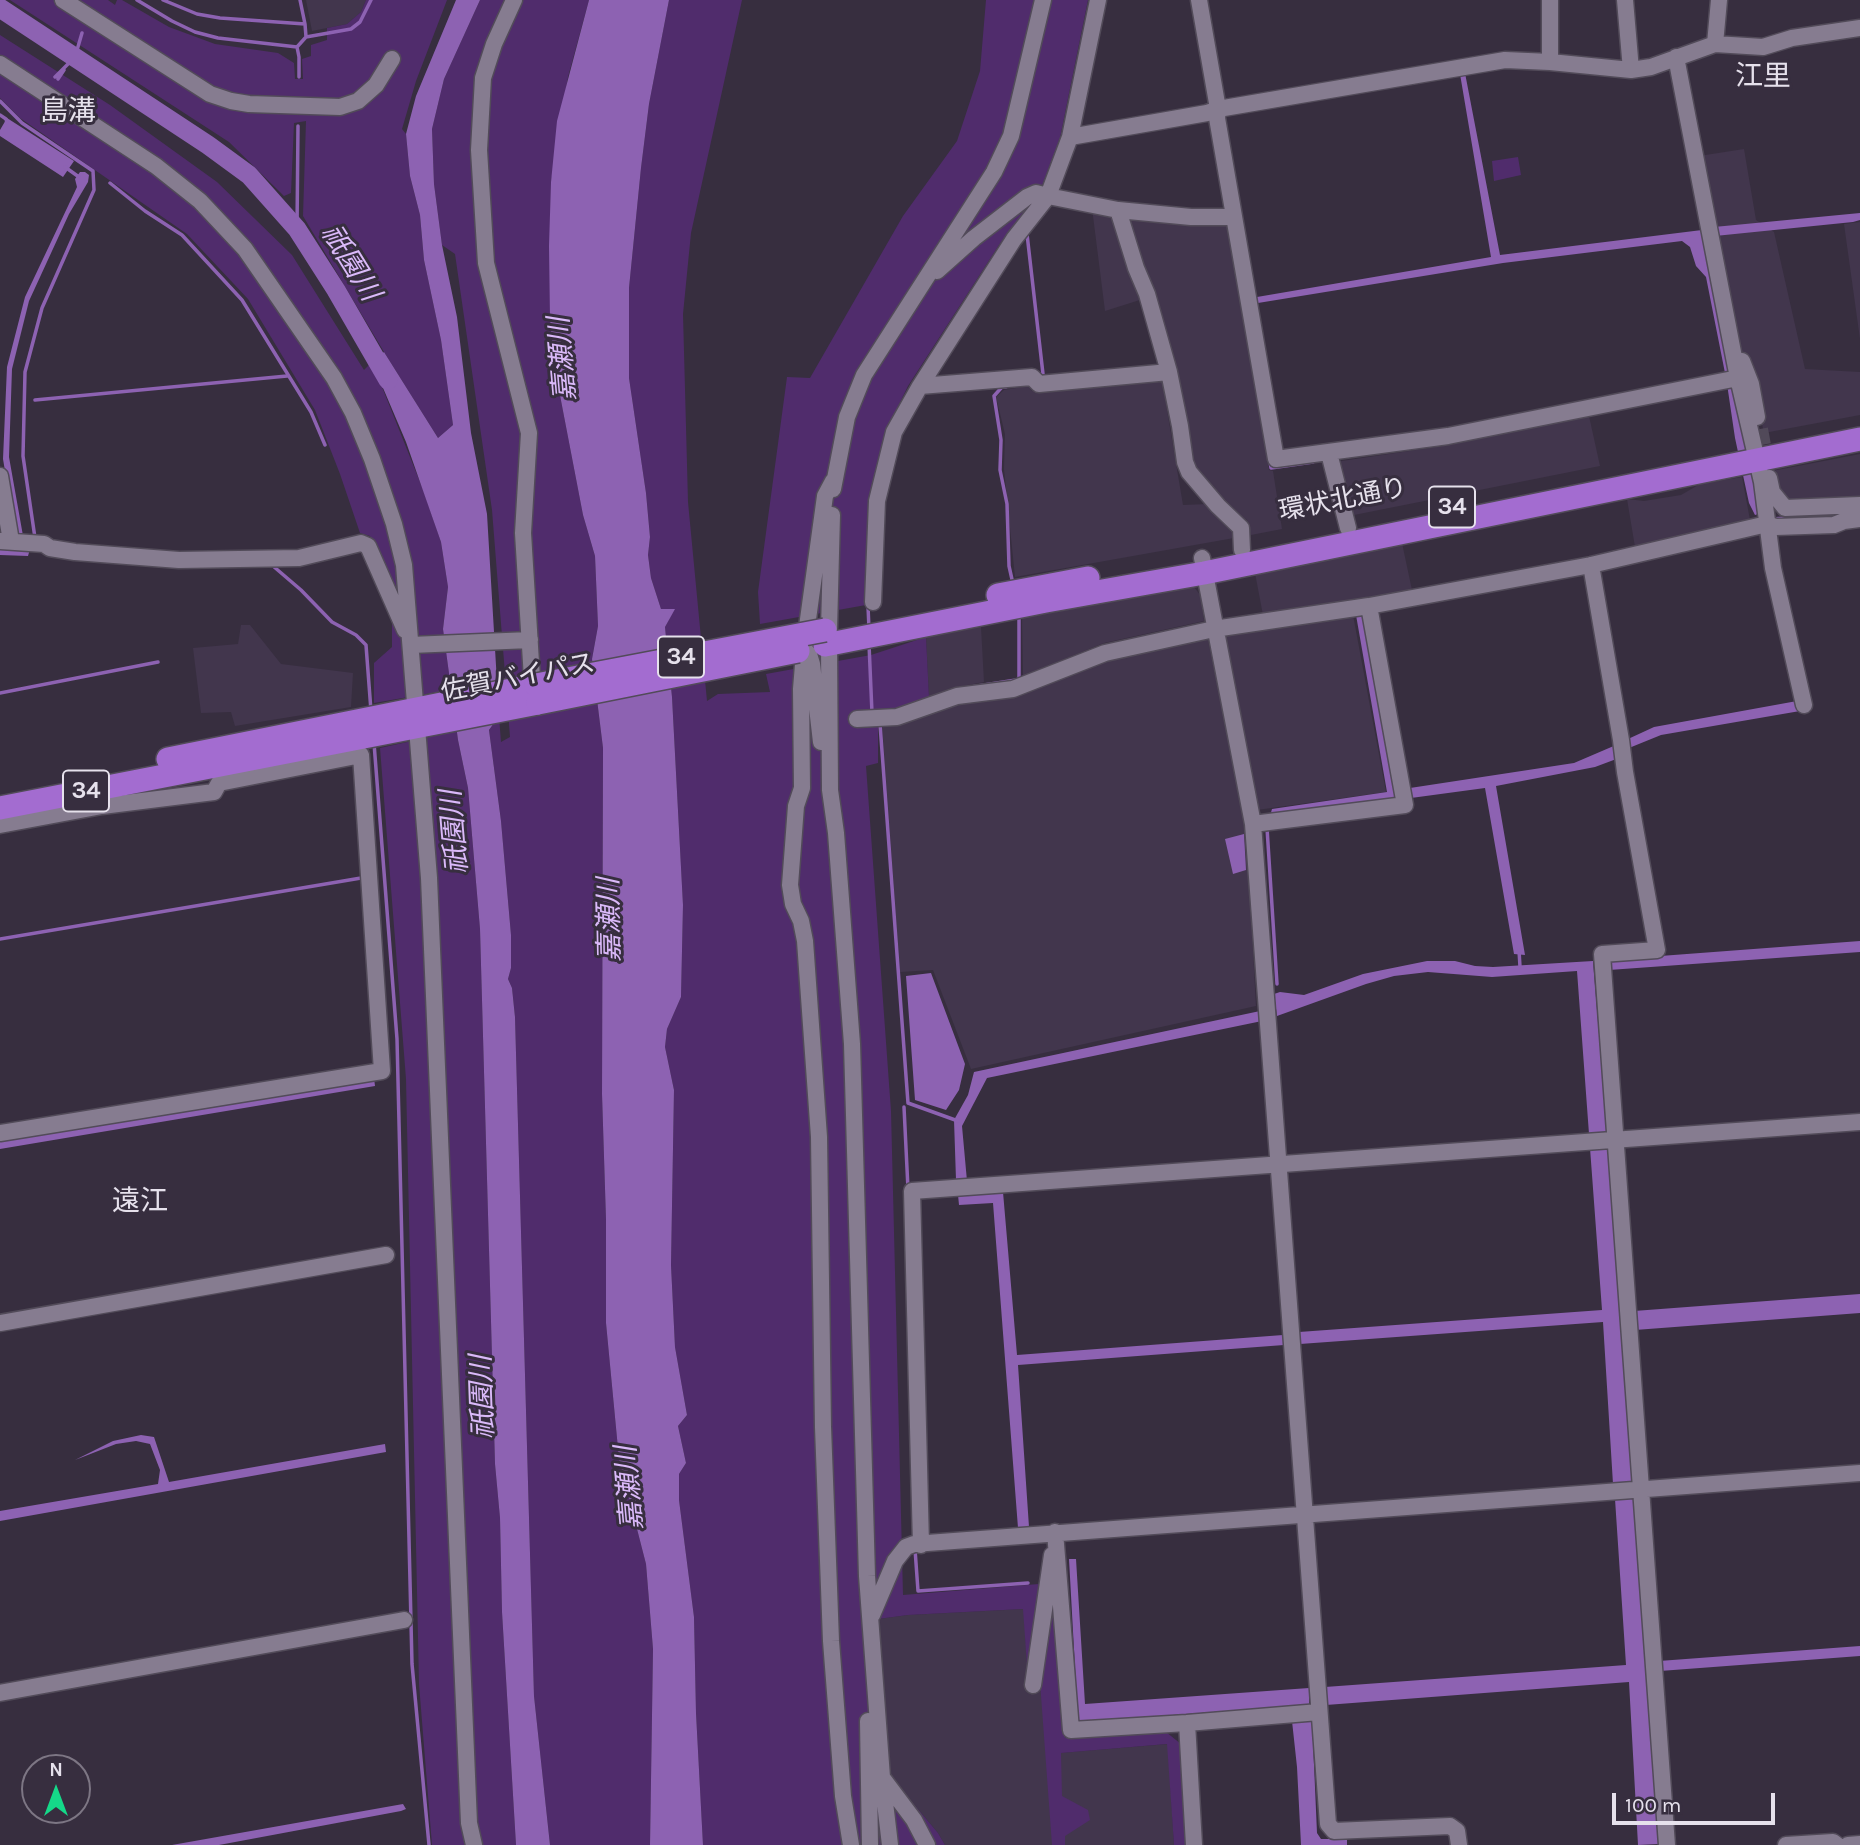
<!DOCTYPE html>
<html>
<head>
<meta charset="utf-8">
<style>
  body { margin:0 }
  #map { position:relative; width:1860px; height:1845px; overflow:hidden; background:#372e3f; font-family:Karla,sans-serif }
  canvas { display:block }
  .north { position:absolute; left:21px; top:1754px; width:70px; height:70px; box-sizing:border-box; background:#372e3f; border:2px solid #7d7684; border-radius:50%; rotate:0deg; font-size:19px; font-weight:700; line-height:28px; text-align:center; color:#e6e1ec }
  .north::after { content:''; display:block; margin:auto; width:24px; height:32px; background:#15d989; clip-path:polygon(50% 0,100% 100%,50% 72%,0 100%) }
  .scale { position:absolute; left:1612px; top:1793px; width:163px; height:32px; box-sizing:border-box; border:4px solid #e6e1ec; border-top:0; padding-left:9px; font-size:21px; line-height:24px; white-space:nowrap; color:#e6e1ec; -webkit-text-stroke:5px #372e3f; paint-order:stroke }
</style>
</head>
<body>
<div id="map">
<canvas width="1860" height="1845"></canvas>
<div class="north">N</div>
<div class="scale">100 m</div>
</div>
<script>
const g = document.querySelector('canvas').getContext('2d');
g.lineJoin = 'round';
function fill(path, color) {
  g.fillStyle = color;
  g.fill(path, 'evenodd');
}
function poly(rows) {
  const path = new Path2D();
  for (const r of rows) {
    path.moveTo(r[0], r[1]);
    for (let i = 2; i < r.length; i += 2) path.lineTo(r[i], r[i + 1]);
  }
  return path;
}
function strokePath(path, color, width, dash) {
  g.strokeStyle = color;
  g.lineWidth = width;
  g.lineCap = dash ? 'butt' : 'round';
  g.setLineDash(dash || []);
  g.stroke(path);
}
function drawText(font, color, halo, rows, align = 'center') {
  g.font = font + ' Karla,"Noto Sans JP",sans-serif';
  g.lineWidth = 6;
  g.setLineDash([]);
  g.textBaseline = 'middle';
  g.strokeStyle = halo;
  g.fillStyle = color;
  for (const [text, x, y, turn = 0] of rows) {
    g.save();
    g.translate(x, y);
    g.rotate((+turn || 0) * Math.PI / 180);
    g.textAlign = isNaN(turn) ? turn : align;
    if (halo) g.strokeText(text, 0, 0);
    g.fillText(text, 0, 0);
    g.restore();
  }
}
const built = poly([
  [306,0,366,0,361,12,347,24,312,31],
  [1744,149,1756,220,1774,232,1805,369,1860,372,1860,415,1764,433,1750,372,1736,343,1699,156],
  [1092,208,1227,219,1269,470,1273,471,1282,529,1251,535,1247,520,1223,505,1190,463,1143,299,1105,311],
  [1860,222,1860,339,1844,224],
  [1162,380,1183,505,1208,504,1232,528,1234,538,1015,577,1004,469,1005,434,996,397,1004,390,1028,386,1032,391],
  [1589,416,1600,466,1349,516,1335,462,1449,445],
  [1860,454,1860,502,1793,505,1779,492,1772,471],
  [1742,477,1750,520,1635,547,1627,499,1644,501,1681,495,1700,484],
  [1402,543,1412,590,1361,599,1353,615,1386,792,1257,810,1223,636,1263,615,1255,573],
  [1194,587,1201,596,1204,621,1104,643,1023,676,1022,618],
  [241,625,250,625,281,664,353,673,351,707,235,726,231,712,201,713,193,648,238,644],
  [981,627,984,682,951,688,929,697,926,637],
  [1207,635,1246,824,1256,1006,971,1069,933,970,900,972,882,725,1107,656],
  [1024,1609,1028,1680,1040,1681,1060,1753,1168,1744,1174,1845,945,1845,938,1833,891,1777,878,1619,908,1615]
]);
const green = poly([
  [10,0,108,0,115,5,117,0,122,0,169,27,215,44,278,53,294,63,295,79,303,79,302,59,311,56,311,45,327,40,327,28,347,24,361,12,366,0,447,0,416,81,402,129,406,134,410,176,420,215,424,260,441,340,453,425,438,438,384,352,303,216,306,121,294,123,291,193,284,196,229,142],
  [480,0,589,0,568,77,551,182,550,319,554,364,563,411,583,515,595,556,598,626,592,659,603,748,602,1094,606,1220,606,1323,619,1459,646,1564,653,1649,650,1845,550,1845,534,1696,515,1017,512,988,508,979,511,968,511,935,501,821,489,730,499,716,501,742,510,737,492,510,455,254,442,245,434,184,432,129,444,79],
  [669,0,742,0,691,233,683,314,688,502,707,701,718,694,770,692,766,674,871,655,926,637,929,697,891,711,878,724,878,763,866,766,891,1111,903,1595,1039,1584,1056,1589,1065,1738,1166,1732,1181,1744,1188,1845,1174,1845,1167,1744,1061,1753,1062,1796,1088,1810,1090,1820,1065,1836,1065,1845,1052,1845,1040,1682,1028,1680,1023,1609,908,1615,878,1619,891,1777,938,1833,945,1845,703,1845,696,1713,694,1617,679,1500,679,1474,686,1463,678,1426,687,1415,675,1347,671,1265,674,1090,665,1047,667,1029,681,997,683,905,672,697,665,627,674,609,661,609,651,578,648,555,650,537,646,493,629,378,629,288,641,168,649,104],
  [986,0,1088,0,1060,138,1040,191,999,245,908,386,886,431,870,494,866,605,760,624,758,592,787,377,810,378,903,216,957,141,980,71],
  [0,35,110,105,217,182,292,255,364,370,372,362,424,492,441,542,448,587,443,629,458,740,468,788,480,929,495,1464,500,1518,502,1612,516,1845,432,1845,419,1684,406,1079,380,748,448,733,443,691,374,703,374,663,392,647,392,591,370,536,360,533,340,474,315,410,248,299,187,234,20,118,0,98],
  [1518,157,1521,175,1494,181,1492,161]
]);
const water = poly([
  [456,0,480,0,444,79,432,129,434,184,442,245,457,317,471,433,487,514,499,716,489,730,501,821,511,935,511,968,508,979,512,988,515,1017,534,1696,550,1845,516,1845,502,1612,500,1518,495,1464,480,929,468,788,458,740,443,629,448,587,441,542,406,442,372,362,384,352,438,438,453,425,441,340,424,260,420,215,410,176,406,134,416,96],
  [589,0,669,0,649,104,641,168,629,288,629,378,646,493,650,537,648,555,651,578,661,609,675,609,665,627,672,697,683,905,681,997,667,1029,665,1047,674,1090,671,1265,675,1347,687,1415,678,1426,686,1463,679,1474,679,1500,694,1617,696,1713,703,1845,650,1845,653,1649,646,1564,619,1459,606,1323,606,1220,602,1094,603,748,592,659,598,626,595,556,583,515,563,411,554,364,550,319,549,246,551,182,557,121],
  [1465,73,1500,255,1702,230,1731,373,1725,373,1706,277,1696,266,1690,247,1682,241,1503,263,1258,303,1257,297,1491,257,1460,74],
  [7,118,74,161,63,177,0,136,0,130],
  [80,172,85,172,89,175,88,182,69,214,29,301,12,369,9,457,25,547,30,549,28,556,0,555,0,549,16,537,3,459,7,367,25,297,77,187,75,179],
  [1860,213,1860,220,1853,222,1715,236,1714,227],
  [1734,383,1756,476,1758,514,1755,515,1749,503,1735,438,1727,384],
  [1364,614,1397,798,1270,816,1272,809,1387,792,1356,615],
  [1797,701,1800,711,1661,735,1629,748,1628,739,1654,727],
  [1616,745,1619,758,1595,767,1496,786,1525,955,1514,954,1485,788,1411,798,1410,788,1574,763],
  [1244,834,1246,870,1233,874,1225,839],
  [1860,941,1860,952,1609,970,1607,960],
  [1427,961,1455,961,1475,966,1493,967,1593,961,1607,1132,1589,1134,1577,971,1492,977,1428,972,1394,976,1366,984,1277,1016,1274,994,1280,992,1304,995,1363,974],
  [931,973,965,1064,959,1090,946,1110,915,1100,906,976],
  [1260,1011,1262,1021,987,1078,962,1126,967,1181,956,1180,954,1120,968,1095,974,1072],
  [374,1078,375,1086,0,1149,0,1140],
  [1609,1147,1633,1482,1613,1484,1603,1322,1300,1344,1299,1332,1602,1310,1590,1148],
  [1003,1192,1017,1355,1283,1335,1284,1345,1018,1365,1029,1527,1018,1528,993,1203,959,1205,958,1195],
  [1860,1294,1860,1313,1635,1330,1634,1311],
  [141,1435,154,1437,169,1482,385,1444,386,1452,0,1521,0,1511,158,1484,160,1470,150,1444,136,1441,116,1444,75,1460,113,1441],
  [1635,1497,1659,1844,1638,1845,1629,1682,1326,1705,1325,1687,1626,1665,1615,1499],
  [1069,1559,1076,1559,1085,1704,1309,1688,1309,1705,1078,1722],
  [1860,1646,1860,1656,1660,1671,1659,1661],
  [1312,1719,1317,1833,1321,1839,1347,1839,1347,1845,1301,1845,1297,1767,1292,1721],
  [403,1804,406,1809,401,1811,219,1845,172,1845]
]);
const stream = poly([
  [137,0,172,21,195,32,218,38,297,47],
  [163,0,197,14,220,18,305,24,300,0],
  [305,24,306,37],
  [297,47,306,37,351,29,360,22,371,0],
  [297,47,299,57,299,77],
  [55,77,75,57,82,33],
  [58,79,64,70],
  [0,101,22,123,93,171,94,190,42,308,25,372,23,456,35,538],
  [0,115,6,119,7,123],
  [65,167,79,177],
  [110,183,145,211,182,235,242,300,311,412,325,445],
  [297,229,298,126],
  [1027,234,1043,374],
  [1006,387,1002,387,994,396,1001,440,1000,470,1007,504,1009,566,1013,584],
  [35,400,287,376],
  [1270,462,1271,468,1313,462],
  [1771,519,1840,515],
  [270,566,273,566,301,590,332,622,356,635,366,645,371,711],
  [868,606,869,629],
  [1019,615,1019,680],
  [869,644,872,713],
  [971,687,1016,680],
  [0,693,158,662],
  [880,724,908,1103,958,1121],
  [374,743,397,1039,412,1664,429,1845],
  [1267,828,1277,984],
  [0,939,361,878],
  [1519,950,1520,967],
  [904,1107,908,1189],
  [915,1549,918,1591,1028,1583]
]);
const river = poly([
  [0,8,208,145,249,175,297,229,336,290,388,380]
]);
const minorTunnel = poly([
  [1760,429,1769,478]
]);
const minor = poly([
  [63,0,210,94,231,101,249,104,340,107,358,101,376,85,392,59],
  [514,0,494,44,483,78,479,150,486,263,529,433,523,533,533,695],
  [1199,0,1218,109,1505,60,1550,62,1631,70,1651,67,1715,44,1763,47,1792,38,1860,28],
  [1625,0,1631,70],
  [1715,44,1719,0],
  [1676,57,1738,378,1762,482,1773,568,1804,705],
  [1550,62,1550,0],
  [0,64,156,166,200,201,245,249,334,378,353,413,372,459,394,524,404,565,429,878,469,1823,474,1845],
  [1070,137,1098,0],
  [1118,210,1136,268,1147,294,1169,372,1180,426,1185,462,1189,472,1218,506,1241,528,1242,550],
  [1234,217,1191,217,1118,210,1048,196,1070,137,1207,113,1218,109,1217,118,1276,459,1448,436,1738,378],
  [1742,361,1751,384,1757,417],
  [920,386,1032,377,1039,384,1169,372],
  [1329,453,1348,528],
  [0,476,11,541],
  [1769,478,1772,492,1785,508,1860,505],
  [833,481,825,496,805,641,801,689,802,788,796,806,790,885,793,904,801,921,805,941,819,1137,823,1427,831,1641,843,1796,851,1845],
  [833,489,847,417,864,375,994,172,1011,136,1043,0],
  [0,541,44,544,50,548,75,552,179,560,299,558,361,543,368,546,405,630],
  [1202,558,1253,824,1328,1824,1334,1831,1450,1826,1457,1831,1459,1845],
  [1591,565,1621,740,1625,772,1657,950,1602,954,1667,1845],
  [873,602,877,501,894,432,920,386,1014,239,1048,196,1036,193,1027,197,974,238,937,271],
  [829,629,832,515],
  [829,644,830,790,836,833,852,1044,867,1576,882,1777,890,1845],
  [411,645,530,640],
  [809,654,812,664,821,742],
  [857,719,897,717,957,696,1013,689,1105,653,1214,629,1369,606,1591,565,1767,524,1776,527,1834,525,1844,521,1860,519],
  [1253,824,1405,805,1369,606],
  [0,825,102,806,214,792,219,783,361,755,382,1071,0,1133],
  [0,1323,386,1255],
  [1055,1532,1071,1730,1187,1723],
  [921,1545,912,1191,1860,1122],
  [872,1615,895,1561,906,1547,914,1544,1860,1473],
  [1033,1685,1052,1555],
  [0,1693,404,1620],
  [868,1721,870,1845],
  [884,1780,914,1820,927,1845],
  [1194,1845,1187,1723,1319,1712],
  [1786,1845,1833,1842,1837,1845],
  [1848,1845,1860,1844]
]);
const highway = poly([
  [998,595,1088,578],
  [825,645,1046,601,1204,573,1860,439],
  [168,759,536,685],
  [0,808,538,703]
]);
const highwayBridge = poly([
  [536,685,825,630],
  [538,703,798,651]
]);
const shields = [
  [1452,507,46],
  [681,657,46],
  [86,791,46]
];
const shieldNames = [
  ["34",1452,507],
  ["34",681,657],
  ["34",86,791]
];
const streetNames = [
  ["環状北通り",1343,500,-11],
  ["佐賀バイパス",518,678,-11]
];
const neighbourhoodNames = [
  ["江里",1763,77],
  ["島溝",68,112],
  ["遠江",140,1202]
];
const waterNames = [
  ["祇園川",350,263,58],
  ["嘉瀬川",563,359,-95],
  ["祇園川",455,832,-95],
  ["嘉瀬川",610,920,-91],
  ["祇園川",483,1397,-92],
  ["嘉瀬川",630,1488,-95]
];
fill(built, '#42364d');
fill(green, '#502c6c');
fill(water, '#8d62b2');
strokePath(stream, '#8d62b2', 3.5);
strokePath(river, '#8d62b2', 19);
strokePath(minorTunnel, '#514959', 16, [16, 8]);
strokePath(minor, '#524b59', 19);
strokePath(highway, '#524b59', 26);
strokePath(minor, '#867c90', 16);
strokePath(highway, '#a36cd0', 23);
strokePath(highwayBridge, '#524b59', 26, []);
strokePath(highwayBridge, '#a36cd0', 23);
for (const [x, y, w] of shields) {
  const box = new Path2D();
  box.roundRect(x - w / 2, y - 20.5, w, 41, 5);
  g.fillStyle = '#372e3f';
  g.fill(box);
  strokePath(box, '#e6e1ec', 2);
}
drawText('bold 24px', '#e6e1ec', null, shieldNames);
drawText('26px', '#e6e1ec', '#372e3f', streetNames);
drawText('28px', '#e6e1ec', '#372e3f', neighbourhoodNames);
drawText('italic 28px', '#dab9f9', '#372e3f', waterNames);
</script>
</body>
</html>
